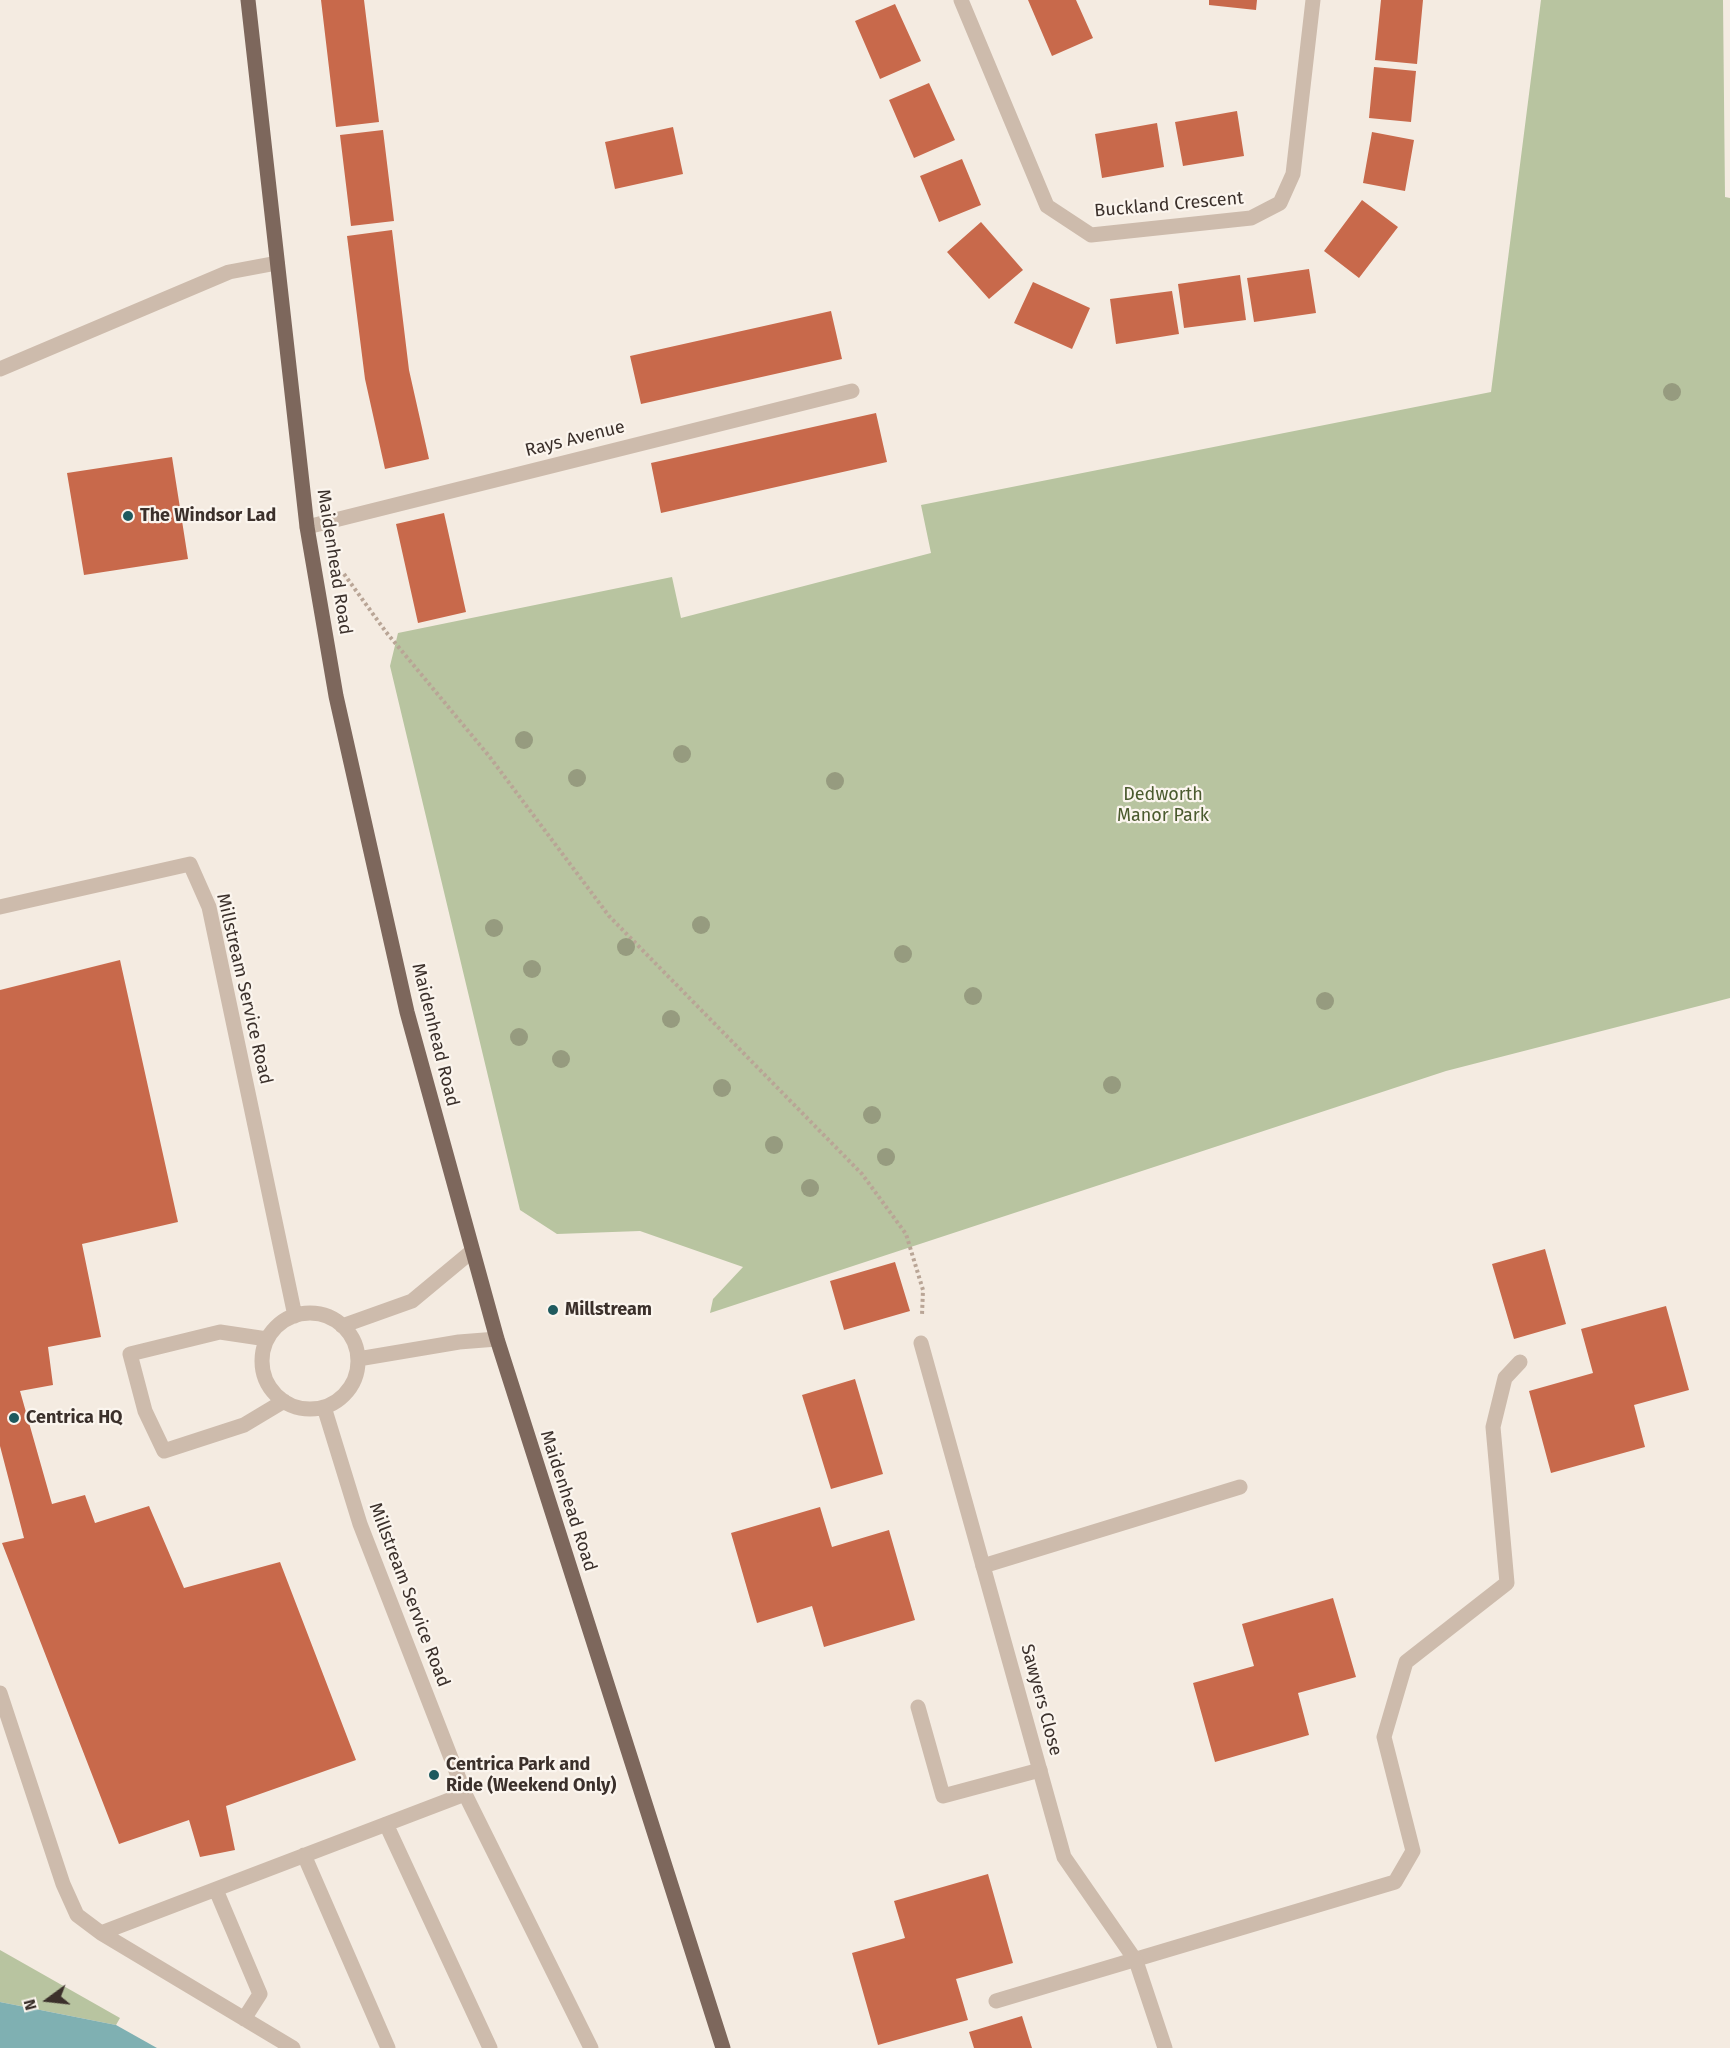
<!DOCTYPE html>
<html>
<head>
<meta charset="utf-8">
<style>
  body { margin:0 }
  #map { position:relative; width:1730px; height:2048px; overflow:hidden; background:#f4ebe1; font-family:"Fira Sans",sans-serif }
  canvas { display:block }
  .north { position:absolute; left:18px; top:1970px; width:60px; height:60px; -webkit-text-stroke:4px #fbf5ee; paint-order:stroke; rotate:255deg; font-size:16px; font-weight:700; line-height:24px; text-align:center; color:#3b302b }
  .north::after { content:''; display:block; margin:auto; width:21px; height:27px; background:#3b302b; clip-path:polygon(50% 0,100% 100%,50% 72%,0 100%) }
</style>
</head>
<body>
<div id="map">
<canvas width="1730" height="2048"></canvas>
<div class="north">N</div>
</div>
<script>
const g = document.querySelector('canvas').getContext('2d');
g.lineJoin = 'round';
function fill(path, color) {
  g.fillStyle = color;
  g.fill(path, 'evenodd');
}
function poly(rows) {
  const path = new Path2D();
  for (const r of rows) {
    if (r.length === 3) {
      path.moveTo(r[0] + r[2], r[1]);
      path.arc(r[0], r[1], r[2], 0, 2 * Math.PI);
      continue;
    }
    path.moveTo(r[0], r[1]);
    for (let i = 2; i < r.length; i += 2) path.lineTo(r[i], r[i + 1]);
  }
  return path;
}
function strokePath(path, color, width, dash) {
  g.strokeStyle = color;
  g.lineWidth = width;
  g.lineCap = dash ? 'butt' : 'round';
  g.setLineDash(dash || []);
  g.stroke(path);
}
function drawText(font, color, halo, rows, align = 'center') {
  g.font = font + ' "Fira Sans",sans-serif';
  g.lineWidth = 4.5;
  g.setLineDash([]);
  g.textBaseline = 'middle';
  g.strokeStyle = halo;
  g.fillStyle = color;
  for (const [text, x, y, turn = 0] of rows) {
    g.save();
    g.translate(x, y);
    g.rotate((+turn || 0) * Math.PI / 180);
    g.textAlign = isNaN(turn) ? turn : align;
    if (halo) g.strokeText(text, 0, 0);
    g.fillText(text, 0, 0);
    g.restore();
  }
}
const green = poly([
  [1541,0,1723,0,1725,197,1730,198,1730,998,1446,1071,710,1313,713,1299,743,1267,640,1231,557,1234,520,1210,390,666,398,633,672,577,681,618,931,553,921,505,1491,392],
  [0,1950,120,2018,116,2025,0,2002]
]);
const water = poly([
  [0,2002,116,2025,157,2048,0,2048]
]);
const building = poly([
  [321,0,364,0,379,122,336,127],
  [1028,0,1076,0,1093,38,1052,56],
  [1209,0,1257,0,1256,10,1209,5],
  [1381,0,1423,0,1417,64,1375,60],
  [895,4,921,61,880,79,855,21],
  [1374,67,1416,71,1411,122,1369,118],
  [929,83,955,140,914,158,889,100],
  [1237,111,1244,156,1183,166,1175,122],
  [1157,123,1164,167,1102,178,1095,134],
  [673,127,683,174,615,189,605,142],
  [383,130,394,221,351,226,340,135],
  [1372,132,1414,140,1405,191,1363,183],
  [962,159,981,205,939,222,920,176],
  [1362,200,1398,227,1359,278,1324,251],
  [981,222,1023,270,989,299,947,252],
  [392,230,409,370,429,459,385,469,365,379,347,236],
  [1309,269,1316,313,1254,322,1247,278],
  [1240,275,1246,320,1184,328,1178,284],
  [1033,282,1090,308,1072,349,1014,323],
  [1172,291,1179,334,1116,344,1110,299],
  [831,311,842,359,641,404,630,356],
  [876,413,887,462,661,513,651,463],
  [172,457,188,559,84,575,67,473],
  [444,513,466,612,418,623,396,524],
  [120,960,178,1222,82,1244,101,1337,48,1347,53,1385,20,1391,52,1504,85,1495,95,1523,149,1506,184,1588,280,1562,356,1760,226,1806,235,1850,200,1857,189,1820,119,1844,2,1543,24,1538,0,1446,0,990],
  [1545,1249,1566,1324,1514,1339,1492,1264],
  [895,1262,910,1311,844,1330,830,1281],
  [1666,1306,1689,1390,1634,1405,1645,1447,1551,1473,1529,1391,1593,1373,1581,1329],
  [855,1379,883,1474,831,1489,802,1395],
  [820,1507,832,1547,889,1530,915,1620,824,1647,812,1606,757,1623,731,1533],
  [1333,1598,1356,1677,1298,1693,1309,1735,1215,1762,1193,1683,1254,1666,1242,1624],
  [988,1874,1013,1963,956,1979,968,2020,878,2045,852,1953,905,1938,894,1901],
  [1022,2016,1032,2048,974,2048,969,2032]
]);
const path = poly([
  [344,574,386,632,489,756,609,916,862,1174,906,1234,923,1290,922,1315]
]);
const lane = poly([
  [0,369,229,272,277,263],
  [0,907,190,864,209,907,295,1316],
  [310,1361,48],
  [342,1326,412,1301,471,1252],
  [267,1339,220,1332,130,1354,145,1411,164,1451,244,1425,284,1401],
  [358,1359,459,1342,497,1339],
  [324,1407,360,1524,465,1794,591,2048],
  [983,1566,1240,1487],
  [0,1693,63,1884,77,1915,101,1933,293,2048],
  [918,1707,943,1796,1040,1770],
  [386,1824,490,2048],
  [304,1855,388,2048],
  [216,1890,260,1994,244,2019],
  [101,1933,465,1794],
  [996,2001,1395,1882,1413,1851,1384,1737,1406,1662,1507,1583,1493,1427,1505,1378,1520,1362]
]);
const street = poly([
  [961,0,1047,206,1091,235,1251,218,1280,203,1293,174,1313,0],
  [307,527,852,391],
  [921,1343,1064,1857,1136,1961,1165,2048]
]);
const primary = poly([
  [248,0,307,527,336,696,407,1012,497,1339,723,2048]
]);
const trees = [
  [1672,392],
  [524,740],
  [682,754],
  [577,778],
  [835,781],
  [701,925],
  [494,928],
  [626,947],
  [903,954],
  [532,969],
  [973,996],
  [1325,1001],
  [671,1019],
  [519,1037],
  [561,1059],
  [1112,1085],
  [722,1088],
  [872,1115],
  [774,1145],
  [886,1157],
  [810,1188]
];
const markers = [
  [128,516,6,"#1f5a5e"],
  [553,1310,6,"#1f5a5e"],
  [14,1418,6,"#1f5a5e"],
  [434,1775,6,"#1f5a5e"]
];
const streetNames = [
  ["Buckland Crescent",1169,205,-5],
  ["Rays Avenue",575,439,-14],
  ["Maidenhead Road",334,562,81],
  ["Millstream Service Road",244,989,77],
  ["Maidenhead Road",435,1035,76],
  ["Maidenhead Road",568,1501,72],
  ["Millstream Service Road",409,1595,69],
  ["Sawyers Close",1041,1700,75]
];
const poiNames = [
  ["The Windsor Lad",140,516],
  ["Millstream",565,1310],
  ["Centrica HQ",26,1418],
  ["Centrica Park and",446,1765],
  ["Ride (Weekend Only)",446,1786]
];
const parkNames = [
  ["Dedworth",1163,795],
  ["Manor Park",1163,816]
];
fill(green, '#b8c4a0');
fill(water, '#7fb0b2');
fill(building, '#c8694b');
strokePath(path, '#b9a596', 4, [3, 3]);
strokePath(lane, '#cdbbac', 15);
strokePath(street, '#cdbbac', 15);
strokePath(primary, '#7d675c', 15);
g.fillStyle = '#969b7f';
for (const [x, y] of trees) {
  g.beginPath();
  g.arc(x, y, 9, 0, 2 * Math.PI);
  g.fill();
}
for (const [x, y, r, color] of markers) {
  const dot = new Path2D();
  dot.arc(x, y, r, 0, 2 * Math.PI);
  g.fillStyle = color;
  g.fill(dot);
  strokePath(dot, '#fbf5ee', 2);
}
drawText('18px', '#3b302b', '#fbf5ee', streetNames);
drawText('bold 18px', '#3b302b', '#fbf5ee', poiNames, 'left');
drawText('18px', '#4a5a2e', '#fbf5ee', parkNames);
</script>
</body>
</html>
